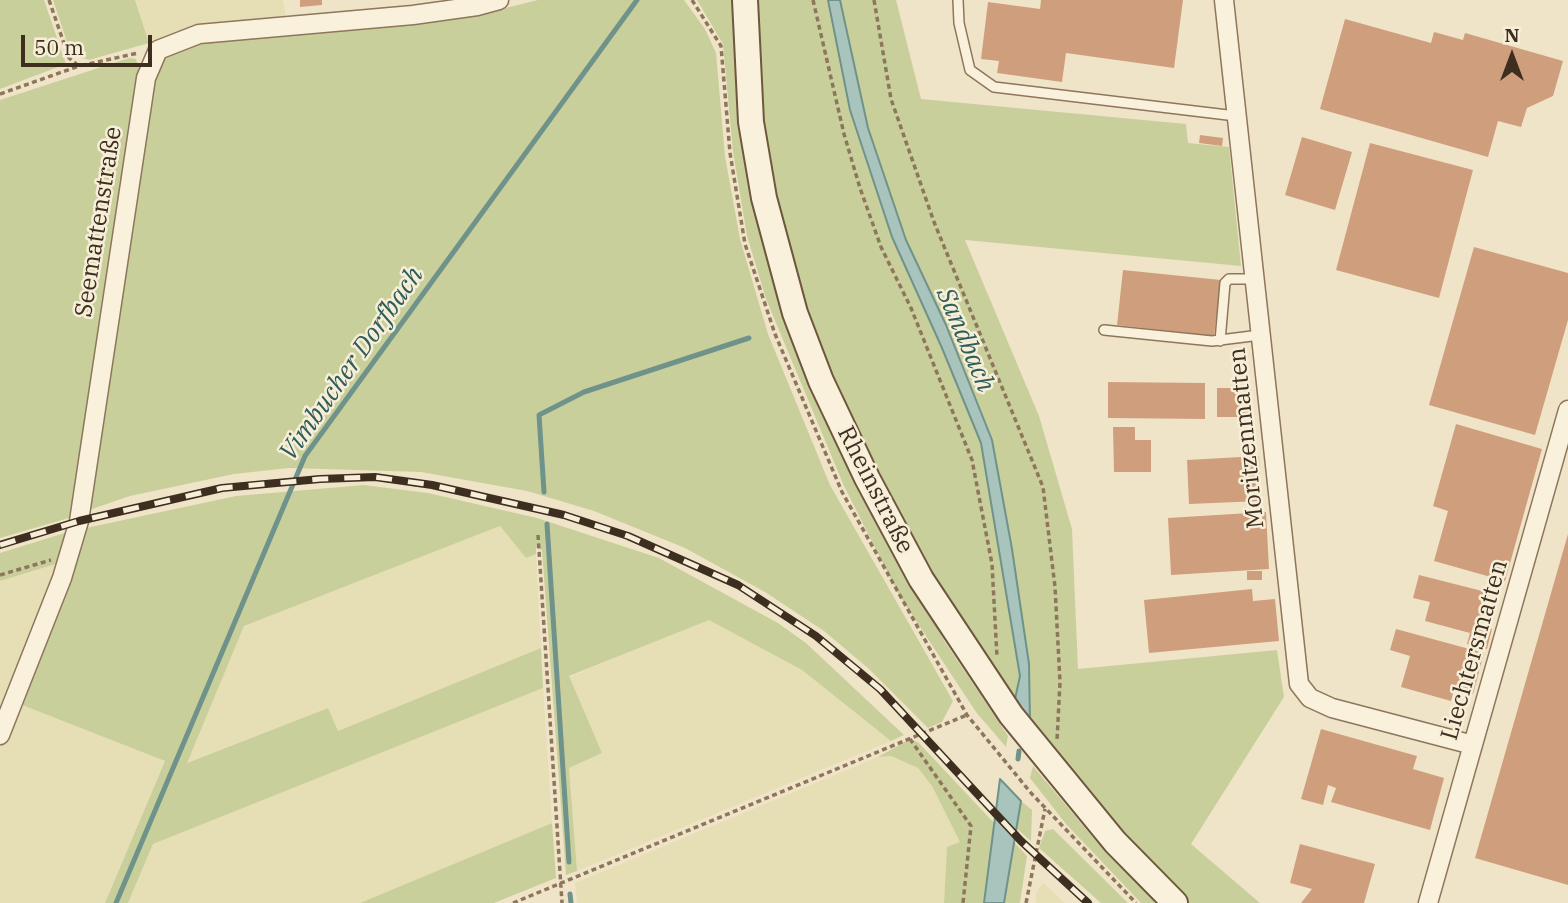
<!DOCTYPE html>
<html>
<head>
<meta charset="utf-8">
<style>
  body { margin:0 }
  #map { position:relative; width:1568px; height:903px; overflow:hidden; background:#f0e4c8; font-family:"IBM Plex Serif",serif }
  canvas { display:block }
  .north { position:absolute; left:1477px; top:21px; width:70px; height:70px; -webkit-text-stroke:5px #f7eed8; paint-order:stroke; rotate:0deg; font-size:19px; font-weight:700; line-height:28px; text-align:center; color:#3d2e20 }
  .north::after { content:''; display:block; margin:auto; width:24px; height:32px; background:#3d2e20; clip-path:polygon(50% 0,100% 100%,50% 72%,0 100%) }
  .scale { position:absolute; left:21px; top:35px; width:131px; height:32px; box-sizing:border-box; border:4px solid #3d2e20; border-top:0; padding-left:9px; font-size:21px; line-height:24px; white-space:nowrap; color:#3d2e20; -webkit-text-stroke:5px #f7eed8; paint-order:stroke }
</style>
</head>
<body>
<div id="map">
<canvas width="1568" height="903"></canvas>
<div class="north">N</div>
<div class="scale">50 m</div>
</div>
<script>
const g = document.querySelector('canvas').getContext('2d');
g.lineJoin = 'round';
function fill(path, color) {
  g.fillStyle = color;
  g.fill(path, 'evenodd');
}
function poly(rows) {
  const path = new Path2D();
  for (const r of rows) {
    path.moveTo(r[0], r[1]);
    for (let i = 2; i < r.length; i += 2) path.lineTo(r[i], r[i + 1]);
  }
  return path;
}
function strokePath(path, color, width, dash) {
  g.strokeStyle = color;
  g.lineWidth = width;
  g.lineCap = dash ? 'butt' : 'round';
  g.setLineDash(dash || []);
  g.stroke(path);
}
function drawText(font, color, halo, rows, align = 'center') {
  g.font = font + ' "IBM Plex Serif",serif';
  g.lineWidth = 5;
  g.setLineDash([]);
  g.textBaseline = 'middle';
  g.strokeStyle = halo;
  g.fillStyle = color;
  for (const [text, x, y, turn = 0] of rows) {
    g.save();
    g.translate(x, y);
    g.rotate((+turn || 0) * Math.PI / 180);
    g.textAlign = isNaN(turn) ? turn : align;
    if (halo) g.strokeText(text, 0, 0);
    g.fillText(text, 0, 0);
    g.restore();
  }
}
const farmland = poly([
  [135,0,283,0,286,17,182,30,149,43],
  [500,526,526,558,536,554,541,648,338,731,328,708,186,763,244,626],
  [59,563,0,718,0,581],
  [709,619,802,670,891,741,577,871,569,768,602,753,569,677],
  [543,688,552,823,360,903,128,903,153,844],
  [17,703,165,761,105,903,0,903,0,746],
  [891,756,918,768,932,786,961,843,947,847,944,903,577,903,575,883,878,757],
  [1043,883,1065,903,1036,903,1036,893]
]);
const green = poly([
  [0,0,44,0,66,64,0,89],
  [53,0,135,0,149,43,89,60,76,56,68,45],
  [538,0,684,0,705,29,716,53,725,156,740,239,768,334,830,485,953,701,942,722,928,728,869,669,824,631,765,592,685,548,594,511,527,491,421,472,289,468,234,474,130,496,89,510,155,66,168,51,186,43,485,13],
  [697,0,733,0,734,57,743,136,760,236,798,353,836,443,945,642,1008,736,1006,747,976,712,899,595,844,486,766,299,747,236,733,152,723,44],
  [756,0,828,0,850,110,892,237,942,348,981,443,1020,677,1015,699,955,618,848,419,800,300,764,146],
  [840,0,896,0,921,99,1186,124,1188,143,1229,147,1241,266,965,240,1039,416,1072,529,1078,669,1277,650,1284,697,1191,844,1260,903,1189,903,1149,865,1030,722,1029,664,1012,549,992,440,946,325,906,240,868,128],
  [129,58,136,59,140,72,69,518,0,538,0,100],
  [364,485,428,493,537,518,659,558,778,623,806,643,904,735,891,741,802,670,709,620,569,676,602,753,569,768,577,871,566,875,542,550,536,548,536,554,526,558,500,526,244,626,187,763,328,708,338,731,541,648,543,688,153,844,128,903,105,903,165,761,17,703,86,528,236,496],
  [68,532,59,563,0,581,0,553],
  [910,739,918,742,995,824,984,903,944,903,947,847,960,842,932,786,918,768,891,756,878,757],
  [1033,766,1097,842,1157,903,1141,903,1066,824,1030,778],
  [1021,801,1032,810,1031,841,1016,828],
  [552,823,556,878,494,903,360,903],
  [1053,829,1128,903,1101,903,1039,848,1045,831],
  [1013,841,1027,856,1020,903,1004,903]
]);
const water = poly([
  [828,0,840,0,868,128,906,240,946,325,992,440,1012,549,1029,664,1030,722,1015,699,1020,676,981,443,942,348,892,237,850,110,828,0],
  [1000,779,1021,801,1004,903,984,903,1000,779]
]);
const stream = poly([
  [544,492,539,415,584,392,749,338],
  [547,524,569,862],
  [1018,759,1019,751],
  [570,894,571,903],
  [116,903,305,456,637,0]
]);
const building = poly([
  [300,0,322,0,322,5,300,7],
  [1041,0,1183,0,1174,68,1066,53,1062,82,997,73,999,61,981,59,988,2,1040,9],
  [1345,19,1431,43,1434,32,1463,40,1465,33,1563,61,1553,96,1527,108,1521,127,1498,121,1488,157,1320,109],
  [1200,135,1223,138,1222,146,1199,143],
  [1302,137,1352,152,1335,210,1285,195],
  [1370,143,1473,170,1439,298,1336,270],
  [1474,247,1568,273,1568,320,1535,435,1429,405],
  [1123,270,1221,280,1214,336,1117,325],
  [1108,382,1205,383,1205,419,1108,418],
  [1217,388,1251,388,1251,417,1217,417],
  [1456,424,1542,449,1505,581,1434,561,1448,511,1433,506],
  [1113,427,1135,427,1135,440,1151,440,1151,472,1114,472],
  [1259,456,1261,501,1189,504,1187,460],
  [1266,512,1269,569,1171,575,1168,518],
  [1568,534,1568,885,1475,858],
  [1247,571,1262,571,1262,580,1247,580],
  [1419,575,1490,593,1481,626,1492,629,1487,649,1467,644,1470,633,1425,621,1430,602,1413,598],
  [1252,589,1253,601,1275,599,1279,641,1149,653,1144,600],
  [1396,629,1484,653,1473,694,1454,689,1451,701,1401,687,1410,656,1390,650],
  [1321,729,1417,756,1413,769,1444,778,1430,830,1331,802,1336,788,1328,785,1323,805,1301,799],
  [1300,844,1375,864,1364,903,1301,903,1312,889,1290,883]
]);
const path = poly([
  [49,0,69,58,79,66,138,53],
  [692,0,721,46,730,153,745,244,775,334,842,492,967,715,1031,793,1136,903],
  [813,0,844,134,860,188,881,247,911,308,972,460,992,564,997,657],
  [874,0,891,99,934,222,1043,487,1055,587,1060,682,1057,740],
  [0,94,79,66],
  [538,535,562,903],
  [0,575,51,560],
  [910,739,971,826,963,903],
  [513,903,967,715],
  [1026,903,1045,809]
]);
const lane = poly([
  [958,0,959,23,970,70,994,87,1236,116],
  [1104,330,1212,341,1260,335],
  [1220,341,1225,283,1229,279,1254,279]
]);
const street = poly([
  [1224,0,1299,684,1310,698,1332,708,1473,745],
  [0,735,62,578,79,521,146,78,158,50,199,34,413,15,477,6,499,0],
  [1428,903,1568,410]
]);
const secondary = poly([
  [745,0,751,122,764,198,795,313,821,381,867,478,921,579,1011,715,1115,842,1175,903]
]);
const rail = poly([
  [0,545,79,521,222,488,320,479,375,477,432,485,564,515,628,536,738,585,816,636,880,689,1021,841,1088,903]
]);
const streetNames = [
  ["Seemattenstraße",99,222,-81],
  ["Moritzenmatten",1247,438,-96],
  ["Rheinstraße",875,490,63],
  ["Liechtersmatten",1475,650,-74]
];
const waterNames = [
  ["Sandbach",965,340,67],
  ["Vimbucher Dorfbach",352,364,-55]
];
fill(farmland, '#e6deb5');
fill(green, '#c9cf9b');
fill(water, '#a9c4bc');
strokePath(water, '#6f938a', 2);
strokePath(stream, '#6f938a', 5);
fill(building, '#cf9f7d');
strokePath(lane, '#8d765c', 12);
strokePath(street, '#8d765c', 21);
strokePath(secondary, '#6f573f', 28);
strokePath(path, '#8d765c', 3.5, [5, 3.5]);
strokePath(lane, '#faf1dc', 9);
strokePath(street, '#faf1dc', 18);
strokePath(secondary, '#faf1dc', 24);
strokePath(rail, '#3d2e20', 8);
strokePath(rail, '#f7eed8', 5, [16]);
drawText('24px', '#3d2e20', '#f7eed8', streetNames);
drawText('italic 26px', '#2f5d5a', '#f7eed8', waterNames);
</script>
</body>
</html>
